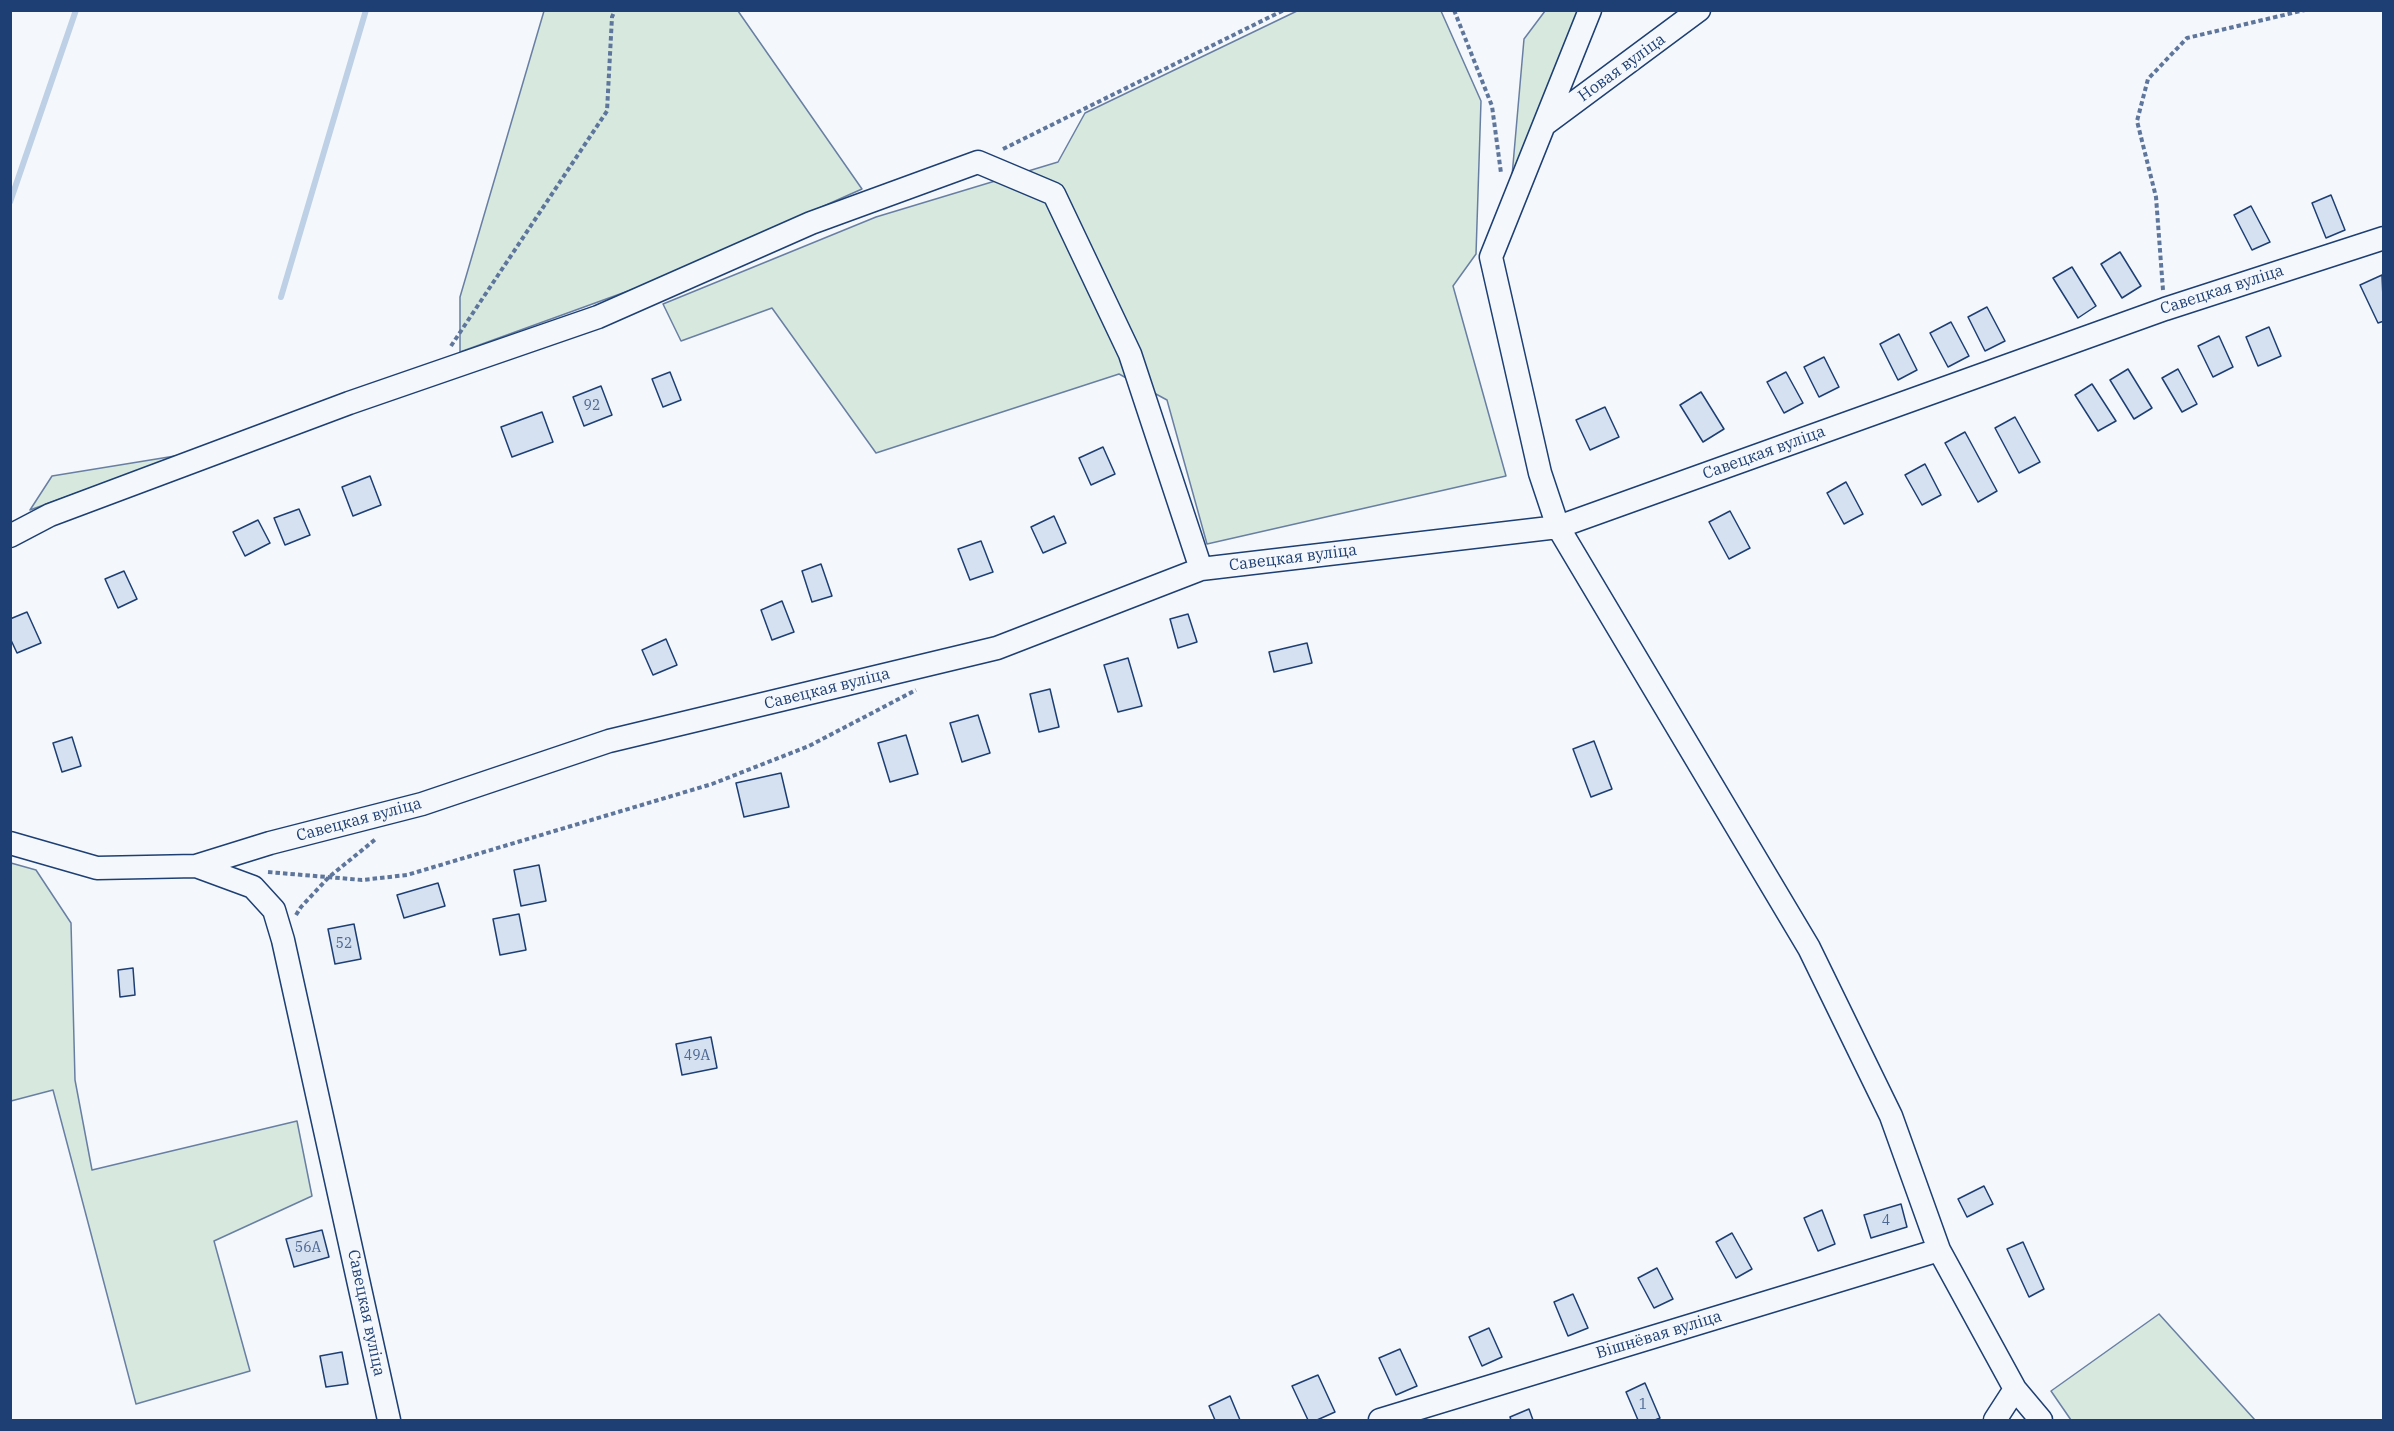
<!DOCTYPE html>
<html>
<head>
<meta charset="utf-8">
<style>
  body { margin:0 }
  #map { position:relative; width:2394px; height:1431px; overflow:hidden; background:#f4f7fb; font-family:"IBM Plex Serif",serif }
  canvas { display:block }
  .frame { position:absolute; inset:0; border:12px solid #1d3f73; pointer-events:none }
</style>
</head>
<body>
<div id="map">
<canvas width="2394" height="1431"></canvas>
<div class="frame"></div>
</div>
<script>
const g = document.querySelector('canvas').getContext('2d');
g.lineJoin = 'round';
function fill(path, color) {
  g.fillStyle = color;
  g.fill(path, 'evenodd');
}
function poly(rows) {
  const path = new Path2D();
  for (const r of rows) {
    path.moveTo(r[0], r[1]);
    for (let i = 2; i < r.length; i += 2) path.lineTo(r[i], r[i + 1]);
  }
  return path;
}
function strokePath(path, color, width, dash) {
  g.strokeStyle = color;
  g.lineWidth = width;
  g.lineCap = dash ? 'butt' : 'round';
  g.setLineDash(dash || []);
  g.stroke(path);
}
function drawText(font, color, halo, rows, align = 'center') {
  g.font = font + ' "IBM Plex Serif",serif';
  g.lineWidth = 4.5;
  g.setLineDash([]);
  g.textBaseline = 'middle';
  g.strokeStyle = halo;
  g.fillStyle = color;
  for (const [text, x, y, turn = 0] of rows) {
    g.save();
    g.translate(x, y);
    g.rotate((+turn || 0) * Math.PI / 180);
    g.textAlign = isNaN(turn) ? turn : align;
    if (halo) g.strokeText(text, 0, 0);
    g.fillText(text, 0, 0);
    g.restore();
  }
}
const green = poly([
  [544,11,738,11,862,189,653,282,460,352,460,297,544,11],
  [1297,11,1441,11,1481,101,1476,254,1453,286,1506,476,1207,544,1167,400,1119,374,876,453,772,308,681,341,663,304,876,217,1058,162,1085,113,1297,11],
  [1545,11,1581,11,1512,176,1524,39,1545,11],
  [181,455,30,510,52,476,181,455],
  [11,863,36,870,71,923,75,1080,92,1170,297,1121,312,1196,214,1241,250,1371,136,1404,53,1090,11,1101,11,863],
  [2159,1314,2255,1420,2071,1420,2051,1391,2159,1314]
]);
const stream = poly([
  [10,202,76,10],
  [281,297,366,10]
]);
const building = poly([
  [2331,195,2345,230,2326,238,2312,203,2331,195],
  [2251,206,2270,242,2252,250,2234,215,2251,206],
  [2120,252,2141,286,2122,298,2101,264,2120,252],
  [2072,267,2096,306,2078,318,2053,278,2072,267],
  [2382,275,2384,321,2378,323,2360,285,2382,275],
  [1987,307,2005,341,1985,351,1968,317,1987,307],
  [1951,322,1969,356,1948,367,1930,333,1951,322],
  [2269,327,2281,356,2258,366,2246,337,2269,327],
  [1899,334,1917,370,1898,380,1880,344,1899,334],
  [2219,336,2233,367,2213,377,2198,346,2219,336],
  [1824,357,1839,387,1819,397,1804,367,1824,357],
  [2128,369,2152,408,2134,419,2110,380,2128,369],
  [2178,369,2197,404,2182,412,2162,378,2178,369],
  [670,372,681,400,663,407,652,379,670,372],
  [1786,372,1803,403,1784,413,1767,382,1786,372],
  [2092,384,2116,421,2098,431,2075,395,2092,384],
  [601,386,612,415,584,426,573,397,601,386],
  [1701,392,1724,429,1703,442,1680,405,1701,392],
  [1605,407,1619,437,1590,450,1576,420,1605,407],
  [542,412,553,442,512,457,501,427,542,412],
  [2015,417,2040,462,2019,473,1995,428,2015,417],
  [1965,432,1997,491,1978,502,1945,443,1965,432],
  [1103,447,1115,474,1091,485,1079,458,1103,447],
  [1925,464,1941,495,1922,505,1905,475,1925,464],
  [370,476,381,505,353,516,342,487,370,476],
  [1846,482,1863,514,1844,524,1827,493,1846,482],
  [299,509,310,535,285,545,274,518,299,509],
  [1730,511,1750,548,1729,559,1709,522,1730,511],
  [1054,516,1066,543,1043,553,1031,527,1054,516],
  [258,520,270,543,245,556,233,532,258,520],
  [981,541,993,572,970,580,958,549,981,541],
  [821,564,832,596,812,602,802,571,821,564],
  [124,571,137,599,118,608,105,579,124,571],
  [782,601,794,632,772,640,761,610,782,601],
  [27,612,41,643,17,653,10,638,10,619,27,612],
  [1188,614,1197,642,1178,648,1170,619,1188,614],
  [666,639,677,665,653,675,642,650,666,639],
  [1307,643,1312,663,1274,672,1269,652,1307,643],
  [1128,658,1142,706,1118,712,1104,665,1128,658],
  [1050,689,1059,727,1039,732,1030,694,1050,689],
  [978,715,990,753,962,762,950,723,978,715],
  [906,735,918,774,890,782,878,743,906,735],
  [72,737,81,766,62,772,53,743,72,737],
  [1594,741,1612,789,1591,797,1573,749,1594,741],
  [781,773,789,807,744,817,736,783,781,773],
  [539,865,546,901,521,906,514,870,539,865],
  [438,883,445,906,404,918,397,895,438,883],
  [519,914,526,950,500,955,493,919,519,914],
  [354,924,361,959,335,964,328,929,354,924],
  [133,968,135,995,120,997,118,970,133,968],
  [711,1037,717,1068,682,1075,676,1044,711,1037],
  [1984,1186,1993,1204,1967,1217,1958,1199,1984,1186],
  [1901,1204,1907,1227,1871,1238,1864,1215,1901,1204],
  [1822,1210,1835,1244,1818,1251,1804,1218,1822,1210],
  [322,1230,329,1257,294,1267,286,1239,322,1230],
  [1732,1233,1752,1269,1736,1278,1716,1242,1732,1233],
  [2023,1242,2044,1289,2029,1297,2007,1249,2023,1242],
  [1657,1268,1673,1299,1654,1308,1638,1278,1657,1268],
  [1573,1294,1588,1328,1568,1336,1554,1302,1573,1294],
  [1489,1328,1502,1357,1482,1366,1469,1337,1489,1328],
  [1400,1349,1417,1386,1396,1395,1379,1358,1400,1349],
  [342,1352,348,1384,326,1387,320,1356,342,1352],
  [1318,1375,1335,1412,1317,1420,1308,1420,1292,1386,1318,1375],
  [1645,1383,1660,1418,1655,1420,1638,1420,1626,1392,1645,1383],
  [1230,1396,1240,1420,1215,1420,1209,1406,1230,1396],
  [1529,1409,1533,1420,1511,1420,1510,1417,1529,1409]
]);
const path = poly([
  [1454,10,1492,106,1501,173],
  [1003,149,1284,10],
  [2163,290,2156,197,2137,121,2148,79,2187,38,2305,10],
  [451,346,607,111,612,17,615,10],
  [268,872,362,880,407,875,712,784,809,746,916,690],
  [296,915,301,907,329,877,377,838]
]);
const minor = poly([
  [1590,10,1491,257,1540,473,1558,527,1809,948,1891,1116,1939,1250,2015,1389,2041,1420],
  [1544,125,1699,10],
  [10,536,50,515,349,403,598,317,811,223,978,162,1054,194,1130,354,1201,569],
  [10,843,97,868,196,866,270,843,422,804,609,741,997,648,1201,569,1558,527,2165,309,2384,238],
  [196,866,253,887,274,910,283,940,389,1420],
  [1380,1420,1939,1250],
  [1995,1420,2015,1389]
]);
const numberNames = [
  ["92",592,406],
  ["52",344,944],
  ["49А",697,1056],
  ["4",1886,1221],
  ["56А",308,1248],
  ["1",1643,1405]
];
const streetNames = [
  ["Новая вуліца",1622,68,-36],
  ["Савецкая вуліца",2222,290,-18],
  ["Савецкая вуліца",1764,453,-20],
  ["Савецкая вуліца",1293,558,-7],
  ["Савецкая вуліца",827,689,-14],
  ["Савецкая вуліца",359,820,-15],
  ["Савецкая вуліца",366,1313,78],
  ["Вішнёвая вуліца",1659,1335,-17]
];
fill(green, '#d7e8df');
strokePath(green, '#687fa3', 1.5);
strokePath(stream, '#bed0e5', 6);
fill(building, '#d5e0f0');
strokePath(building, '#1d3f73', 1.5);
strokePath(minor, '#1d3f73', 25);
strokePath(path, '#5e769c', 4, [4.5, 3]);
strokePath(minor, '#f4f7fb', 22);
drawText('14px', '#4b6792', null, numberNames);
drawText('16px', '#1d3f73', '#f4f7fb', streetNames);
</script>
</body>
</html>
